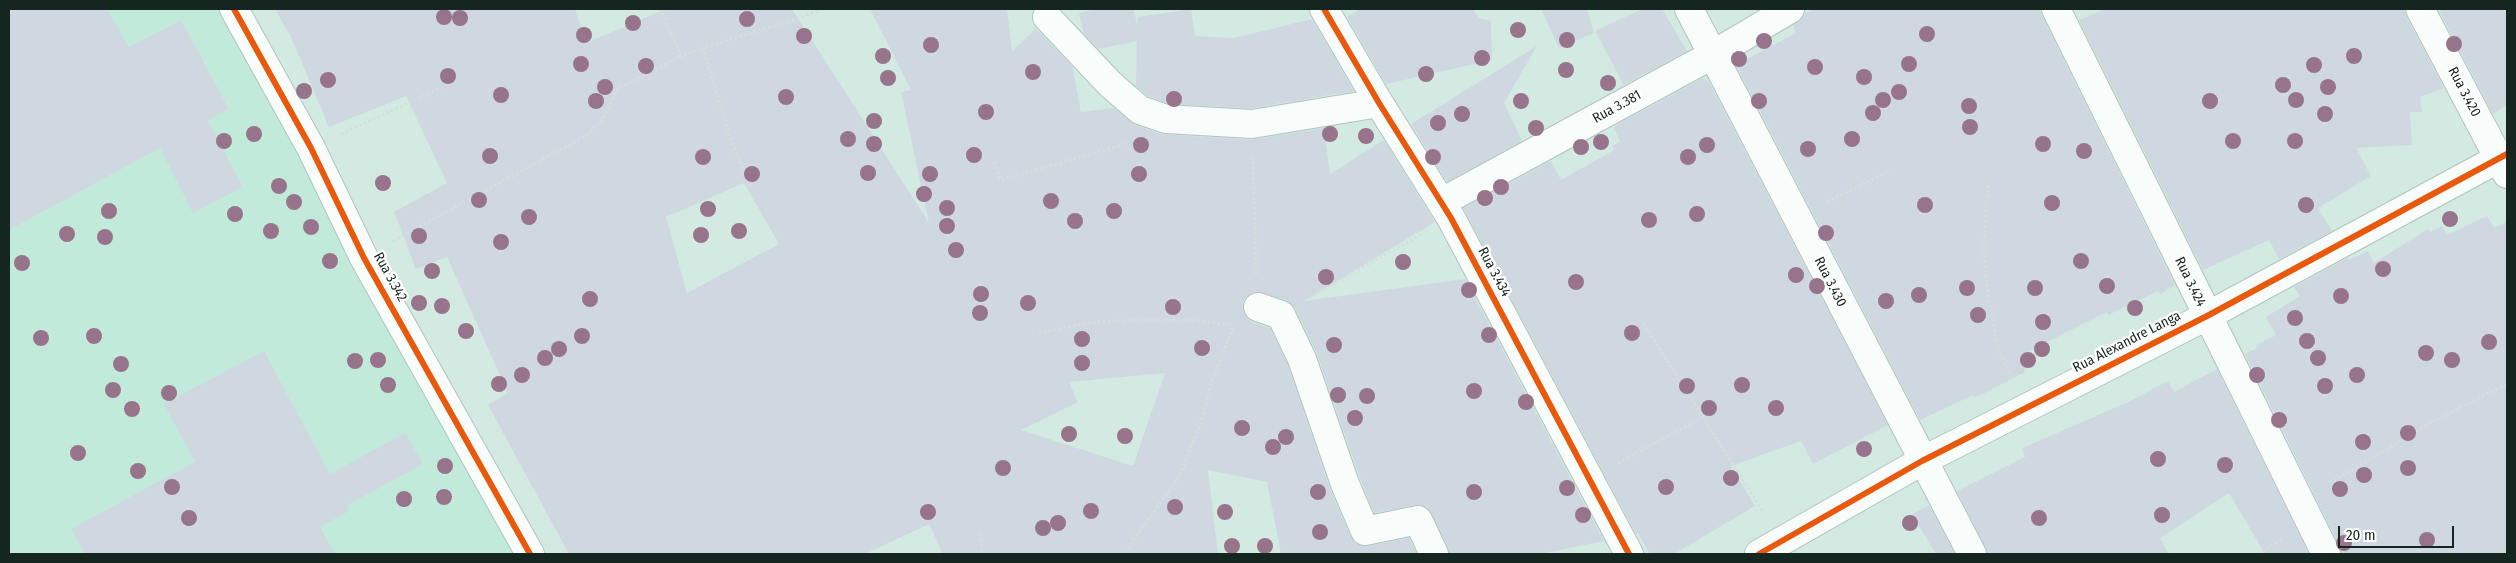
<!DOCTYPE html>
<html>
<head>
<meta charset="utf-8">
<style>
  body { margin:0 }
  #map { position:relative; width:2516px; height:563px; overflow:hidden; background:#d2eae1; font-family:"Fira Sans Condensed",sans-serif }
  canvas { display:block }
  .frame { position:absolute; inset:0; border:10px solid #14261f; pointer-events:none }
  .scale { position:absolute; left:2338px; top:526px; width:116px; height:22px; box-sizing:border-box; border:2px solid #14261f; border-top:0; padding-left:6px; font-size:15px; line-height:18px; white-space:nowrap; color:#14261f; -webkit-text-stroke:4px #fff; paint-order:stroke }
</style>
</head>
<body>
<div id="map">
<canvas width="2516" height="563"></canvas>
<div class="frame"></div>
<div class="scale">20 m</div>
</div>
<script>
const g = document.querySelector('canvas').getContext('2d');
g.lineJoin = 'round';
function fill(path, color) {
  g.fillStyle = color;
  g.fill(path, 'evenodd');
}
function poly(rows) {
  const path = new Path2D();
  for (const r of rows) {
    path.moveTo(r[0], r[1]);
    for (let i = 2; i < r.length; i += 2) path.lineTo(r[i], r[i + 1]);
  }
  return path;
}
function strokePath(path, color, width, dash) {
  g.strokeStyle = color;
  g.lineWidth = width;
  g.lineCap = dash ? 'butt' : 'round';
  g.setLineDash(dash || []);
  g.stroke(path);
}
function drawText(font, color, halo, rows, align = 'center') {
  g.font = font + ' "Fira Sans Condensed",sans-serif';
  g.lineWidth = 4.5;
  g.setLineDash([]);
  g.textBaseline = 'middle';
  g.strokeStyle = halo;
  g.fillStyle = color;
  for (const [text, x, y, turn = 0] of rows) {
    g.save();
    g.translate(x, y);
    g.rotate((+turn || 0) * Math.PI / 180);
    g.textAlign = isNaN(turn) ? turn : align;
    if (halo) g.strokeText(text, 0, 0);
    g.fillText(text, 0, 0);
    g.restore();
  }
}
const built = poly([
  [9,9,234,9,530,554,9,554]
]);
const building = poly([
  [9,9,107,9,129,47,181,20,229,109,208,121,243,187,193,213,160,148,9,230],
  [275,9,575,9,586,43,666,9,792,9,929,223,901,92,911,90,870,9,1007,9,1012,51,1036,29,1072,66,1081,112,1114,108,1135,125,1161,134,1251,140,1324,128,1330,174,1384,140,1435,222,1304,301,1465,279,1604,541,1540,554,1449,554,1428,508,1415,505,1374,513,1360,478,1317,354,1295,308,1286,300,1256,292,1248,295,1243,301,1243,310,1247,318,1252,322,1270,328,1288,365,1330,489,1351,537,1355,543,1368,546,1409,538,1417,554,1281,554,1267,482,1208,470,1218,554,943,554,929,524,865,554,569,554,488,405,508,393,447,257,416,269,394,212,447,183,406,96,329,127,291,37],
  [744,183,779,244,687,293,666,217],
  [1165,373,1133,466,1021,430,1078,402,1069,382],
  [1096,9,1134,9,1137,25,1138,17,1191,9,1195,36,1234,38,1312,19,1354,91,1251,108,1169,104,1148,96,1136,86,1137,41,1099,49,1084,34,1079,13],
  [1360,9,1473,9,1479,18,1491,21,1492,60,1386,84,1347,17],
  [1541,9,1587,9,1594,33,1559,48],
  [1642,9,1662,9,1687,51,1624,85,1595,31],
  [1814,9,2040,9,2042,16,2175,285,2160,294,2158,291,2108,315,2107,312,2021,355,2025,372,1975,398,1973,395,1920,420,1736,65,1796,33,1793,25,1804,14],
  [2106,9,2404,9,2406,16,2444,88,2420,97,2422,112,2410,112,2412,145,2356,148,2371,176,2318,208,2332,231,2279,259,2269,240,2203,270,2079,20],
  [2438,9,2507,9,2507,105,2493,114],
  [1537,46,1504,103,1522,141,1447,182,1411,124],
  [1703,78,1706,82,1708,80,1888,425,1813,464,1801,441,1731,466,1755,506,1674,554,1650,554,1638,533,1636,534,1463,208,1551,161,1561,180,1614,150,1612,146,1620,142,1614,128,1622,122],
  [2487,216,2494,228,2507,222,2507,554,2342,554,2340,547,2245,354,2257,348,2256,345,2276,335,2266,317,2300,296,2294,287,2348,258,2349,260,2368,251,2374,263,2428,229,2430,232,2442,226,2447,235],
  [264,351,330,474,405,433,423,464,346,506,349,511,320,527,335,554,85,554,71,529,195,462,164,404],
  [2217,369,2309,554,2265,554,2229,493,2160,538,2169,554,1988,554,1957,491,2025,457,2022,449,2034,443,2128,402,2168,381,2174,392],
  [1929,505,1955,554,1936,554,1912,514]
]);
const path = poly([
  [660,9,681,56,703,48],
  [341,134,447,85],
  [1253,157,1256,274],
  [994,162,1001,180,1119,146,1126,141],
  [1988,185,1984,250,1988,295,1999,352,2013,377],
  [750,187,731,140,703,48,793,20,822,9],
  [1827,202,1891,170],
  [393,241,586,136,604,117,617,89,681,56],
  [1310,297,1422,234],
  [1643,323,1764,513],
  [1039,333,1087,323,1131,320,1193,320,1229,325],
  [1618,463,1705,416],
  [2330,483,2435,420,2507,384],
  [981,534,982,554],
  [1127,554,1132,542,1179,477,1200,426,1212,381,1233,328],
  [2258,554,2282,539]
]);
const minor = poly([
  [234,9,311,148,364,258,530,554],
  [1324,9,1379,103,1451,218,1629,554],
  [1689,9,1972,554],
  [2056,9,2326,554],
  [2420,9,2507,174],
  [1047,17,1110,84,1140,110,1166,119,1252,124,1379,103],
  [1442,202,1714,54,1790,9],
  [1258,307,1281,315,1302,359,1345,484,1365,531,1418,520,1434,554],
  [1759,554,1922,461,2207,316,2507,154]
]);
const cycleway = poly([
  [234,9,311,148,364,258,530,554],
  [1324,9,1379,103,1451,218,1629,554],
  [1759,554,1922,461,2207,316,2507,154]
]);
const trees = [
  [444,17],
  [460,18],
  [747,19],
  [633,23],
  [1518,30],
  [1927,34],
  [584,35],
  [804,36],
  [1567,40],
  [1764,41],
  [2454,44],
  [931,45],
  [883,56],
  [2354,56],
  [1482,58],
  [1739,59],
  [581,64],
  [1909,64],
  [2314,65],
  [646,66],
  [1815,67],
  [1566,70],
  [1033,72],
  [1426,74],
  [448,76],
  [1864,77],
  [888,78],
  [328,80],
  [1608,83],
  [2283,85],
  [605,87],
  [2328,87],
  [304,91],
  [1899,92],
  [501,95],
  [786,97],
  [1174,99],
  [1883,100],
  [2296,100],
  [596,101],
  [1521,101],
  [1759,101],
  [2210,101],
  [1969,106],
  [986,112],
  [1873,113],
  [1462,114],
  [2325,114],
  [874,121],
  [1438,123],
  [1970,127],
  [1536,128],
  [254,134],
  [1330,134],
  [1366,136],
  [848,139],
  [1852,139],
  [224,141],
  [2233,141],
  [2295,141],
  [1601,142],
  [874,144],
  [2043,144],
  [1141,145],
  [1707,145],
  [1581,147],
  [1808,149],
  [2084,151],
  [974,155],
  [490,156],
  [703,157],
  [1433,157],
  [1688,157],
  [868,173],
  [752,174],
  [930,174],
  [1139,174],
  [383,183],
  [279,186],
  [1501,187],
  [924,194],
  [1485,198],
  [479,200],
  [1051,201],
  [294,202],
  [2052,203],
  [1925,205],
  [2306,205],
  [947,208],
  [708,209],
  [109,211],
  [1114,211],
  [235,214],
  [1697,214],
  [529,217],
  [2450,219],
  [1649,220],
  [1075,221],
  [947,226],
  [311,227],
  [271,231],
  [739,231],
  [1826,233],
  [67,234],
  [701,235],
  [419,236],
  [105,237],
  [501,242],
  [956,250],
  [330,261],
  [2081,261],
  [1403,262],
  [22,263],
  [2383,269],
  [432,271],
  [1796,275],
  [1326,277],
  [1576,282],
  [1817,286],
  [2107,286],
  [1967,288],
  [2035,288],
  [1469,290],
  [981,294],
  [1919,295],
  [2341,296],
  [590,299],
  [1886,301],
  [419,303],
  [1028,303],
  [442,306],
  [1173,307],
  [2135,308],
  [980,313],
  [1978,315],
  [2295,318],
  [2043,322],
  [466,331],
  [1632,333],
  [1489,335],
  [94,336],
  [582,336],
  [41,338],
  [1082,339],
  [2307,341],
  [2489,342],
  [1334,345],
  [1202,348],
  [559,349],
  [2042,349],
  [2426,353],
  [545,358],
  [2318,358],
  [378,360],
  [2028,360],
  [2452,360],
  [355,361],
  [1082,363],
  [121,364],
  [522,375],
  [2257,375],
  [2357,375],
  [499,384],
  [388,385],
  [1742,385],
  [1687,386],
  [2325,386],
  [113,390],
  [1474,391],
  [169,393],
  [1338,395],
  [1367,396],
  [1526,402],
  [1709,408],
  [1776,408],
  [132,409],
  [1355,418],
  [2279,420],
  [1242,428],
  [2408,433],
  [1069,434],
  [1125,436],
  [1286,437],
  [2363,442],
  [1273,447],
  [1864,449],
  [78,453],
  [2158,459],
  [2225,465],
  [445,466],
  [1003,468],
  [2408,468],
  [138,471],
  [2364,475],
  [1731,478],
  [172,487],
  [1666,487],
  [1567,488],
  [2340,489],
  [1318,492],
  [1474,492],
  [444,497],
  [404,499],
  [1175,507],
  [1091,511],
  [928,512],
  [1225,512],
  [1583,515],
  [2162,515],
  [189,518],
  [2039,518],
  [1058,523],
  [1910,523],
  [1043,528],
  [1320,532],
  [2427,540],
  [2344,543],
  [1232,546],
  [1265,546]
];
const streetNames = [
  ["Rua 3.420",2464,92,62],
  ["Rua 3.381",1617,107,-29],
  ["Rua 3.434",1494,272,62],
  ["Rua 3.342",390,277,61],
  ["Rua 3.430",1830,282,63],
  ["Rua 3.424",2190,282,64],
  ["Rua Alexandre Langa",2127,342,-27]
];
fill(built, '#c2eada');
fill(building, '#cfd8e1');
strokePath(minor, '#b1c4bd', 30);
strokePath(path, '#d6dedb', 3, [2.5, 2.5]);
strokePath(minor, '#f8fcfa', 28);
strokePath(cycleway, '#e8590c', 6);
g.fillStyle = '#97748b';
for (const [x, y] of trees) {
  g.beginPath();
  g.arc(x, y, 8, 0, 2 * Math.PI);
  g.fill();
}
drawText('14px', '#14261f', '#fff', streetNames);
</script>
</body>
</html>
